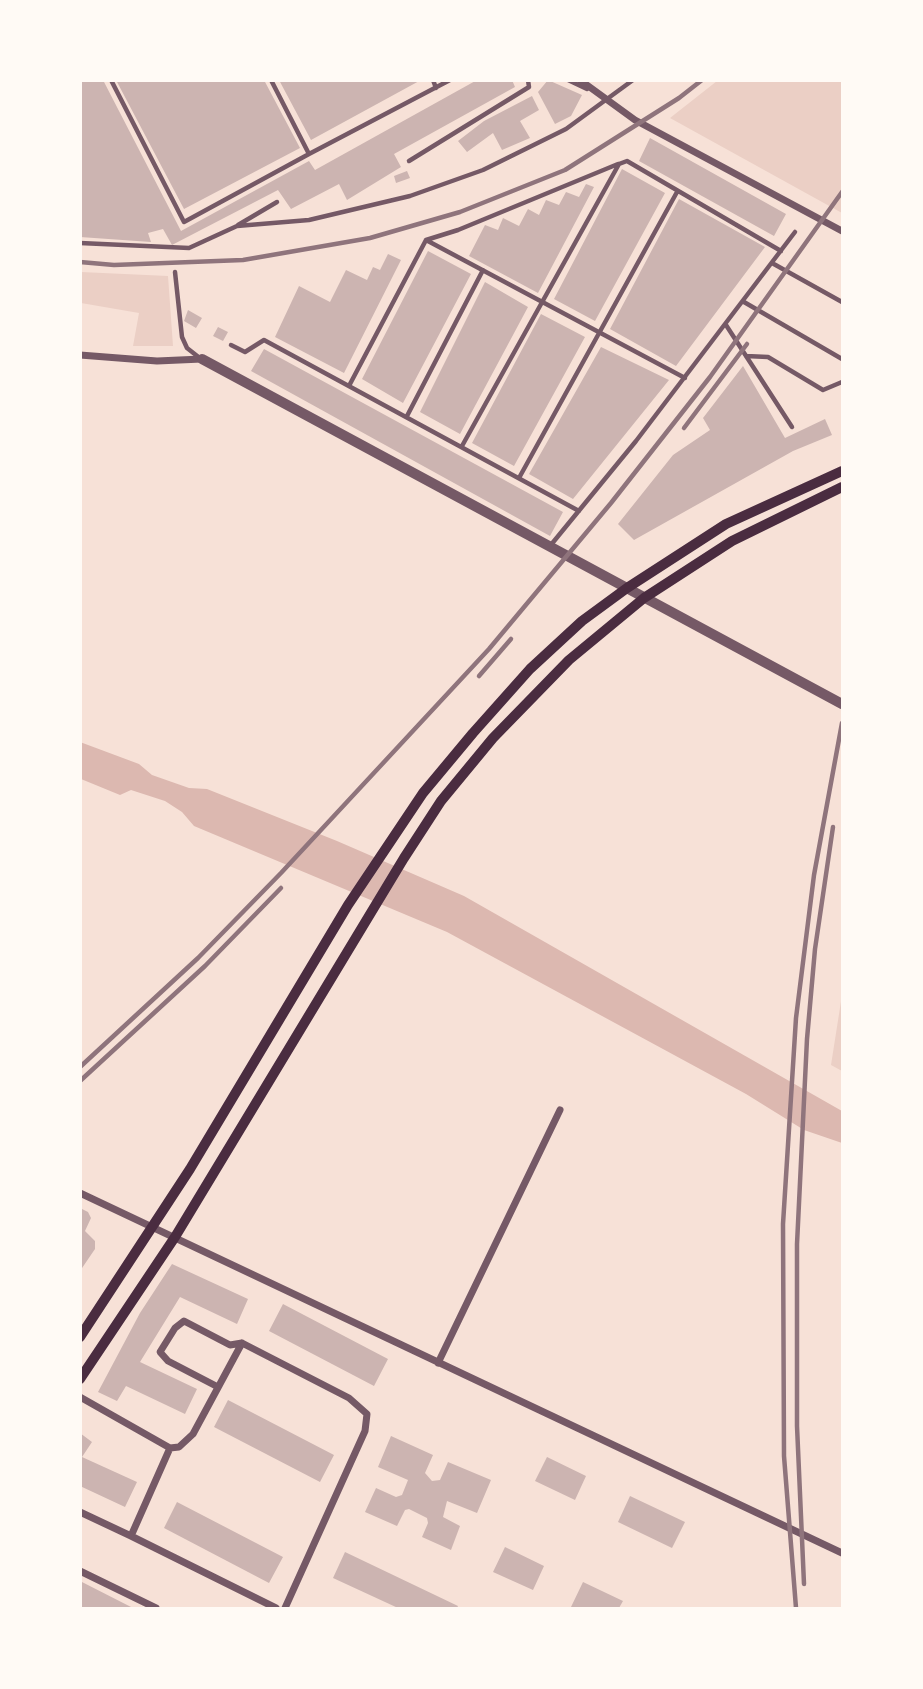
<!DOCTYPE html>
<html>
<head>
<meta charset="utf-8">
<style>
  body { margin:0 }
  #map { position:relative; width:923px; height:1689px; overflow:hidden; background:#f7e1d7; font-family:"Fira Sans Condensed",sans-serif }
  canvas { display:block }
  .frame { position:absolute; inset:0; border:82px solid #fffaf5; pointer-events:none }
</style>
</head>
<body>
<div id="map">
<canvas width="923" height="1689"></canvas>
<div class="frame"></div>
</div>
<script>
const g = document.querySelector('canvas').getContext('2d');
g.lineJoin = 'round';
function fill(path, color) {
  g.fillStyle = color;
  g.fill(path, 'evenodd');
}
function poly(rows) {
  const path = new Path2D();
  for (const r of rows) {
    path.moveTo(r[0], r[1]);
    for (let i = 2; i < r.length; i += 2) path.lineTo(r[i], r[i + 1]);
  }
  return path;
}
function strokePath(path, color, width, dash) {
  g.strokeStyle = color;
  g.lineWidth = width;
  g.lineCap = dash ? 'butt' : 'round';
  g.setLineDash(dash || []);
  g.stroke(path);
}
const green = poly([
  [717,81,842,81,842,213,670,118],
  [81,272,168,276,173,346,133,346,139,313,81,303],
  [842,995,842,1071,831,1065]
]);
const water = poly([
  [80,742,139,764,152,775,189,788,207,789,337,841,464,896,842,1111,842,1143,804,1130,746,1094,447,932,194,826,182,812,165,801,131,790,120,795,81,779]
]);
const building = poly([
  [80,80,103,80,181,231,309,161,315,170,477,80,512,80,515,87,394,154,401,167,347,200,339,184,291,209,278,190,172,245,163,229,148,233,151,242,80,237],
  [116,80,264,80,300,148,184,209],
  [279,80,421,80,311,140],
  [548,80,582,95,571,116,555,124,538,92],
  [532,96,539,110,520,121,530,138,502,150,493,133,467,152,458,141,484,121],
  [650,138,786,214,774,236,639,161],
  [622,169,665,193,595,321,554,299],
  [407,171,410,178,396,183,394,176],
  [586,184,594,187,538,293,469,256,485,225,498,230,503,218,519,226,528,209,539,215,546,200,559,205,566,192,579,197],
  [679,199,765,247,676,366,610,329],
  [428,251,471,274,403,403,362,379],
  [388,254,401,260,344,373,275,337,299,286,330,302,346,270,367,280,373,267,380,270],
  [485,282,528,307,460,434,420,412],
  [188,310,202,318,196,328,184,321],
  [541,314,585,337,514,466,472,443],
  [218,327,228,332,223,341,213,336],
  [601,347,669,380,573,499,529,474],
  [264,349,563,512,550,536,251,371],
  [743,366,785,438,825,419,832,435,793,451,634,540,618,524,673,455,710,430,703,418],
  [80,1208,88,1212,91,1218,85,1231,95,1241,95,1249,80,1271],
  [172,1264,248,1299,237,1324,180,1297,140,1362,197,1389,185,1414,126,1386,117,1401,98,1392,140,1313],
  [283,1304,388,1359,374,1386,269,1331],
  [228,1400,334,1455,320,1482,214,1427],
  [80,1433,92,1442,82,1457,137,1482,125,1507,80,1486],
  [391,1436,433,1455,425,1473,432,1481,440,1480,448,1462,491,1480,477,1513,447,1501,443,1517,460,1526,451,1550,422,1537,428,1523,427,1518,409,1509,405,1510,397,1526,365,1512,376,1488,396,1497,402,1495,408,1480,378,1467],
  [547,1457,586,1476,575,1500,535,1481],
  [630,1496,685,1522,672,1548,618,1522],
  [177,1502,283,1557,269,1583,164,1528],
  [505,1547,544,1566,533,1590,493,1572],
  [345,1552,458,1606,457,1608,398,1608,333,1578],
  [80,1581,133,1608,80,1608],
  [583,1582,623,1601,619,1608,571,1607]
]);
const service = poly([
  [111,80,184,222,309,154],
  [271,80,309,154,450,80],
  [433,80,436,88],
  [568,80,587,89],
  [409,161,529,87,528,80],
  [238,225,277,202],
  [426,240,458,230,618,164],
  [80,243,189,248,237,226,309,220,410,196,483,170,566,129,633,80],
  [772,263,842,302],
  [175,272,182,337,187,348,201,359],
  [744,302,842,359],
  [726,325,792,427],
  [231,345,245,352,264,340,579,511],
  [746,356,768,357,823,390,842,382],
  [350,384,426,240,685,378],
  [407,416,483,270],
  [462,446,619,164,627,161,781,251],
  [519,478,677,192],
  [550,546,636,441,795,232]
]);
const minor = poly([
  [580,80,635,120,842,231],
  [80,355,157,361,202,359],
  [80,1193,842,1553],
  [438,1363,560,1110],
  [218,1387,168,1361,160,1352,175,1328,184,1321,230,1345,242,1343],
  [80,1397,170,1448],
  [80,1512,131,1536],
  [80,1571,156,1608],
  [276,1608,131,1536,170,1448,179,1447,193,1434,242,1343,349,1398,367,1414,365,1431,285,1608]
]);
const tertiary = poly([
  [202,359,842,704]
]);
const secondary = poly([
  [80,1337,190,1169,348,905,423,793,473,733,530,669,582,621,627,588,726,524,842,471],
  [80,1379,175,1237,404,858,441,801,493,738,569,660,644,598,732,541,842,487]
]);
const rail = poly([
  [80,262,114,265,243,260,370,238,460,212,565,170,679,98,702,80],
  [684,428,747,344],
  [479,676,511,639],
  [80,1067,198,958,281,873,489,649,611,503,710,377,842,192],
  [80,1081,205,966,281,888],
  [804,1584,797,1426,797,1244,807,1039,815,949,833,827],
  [796,1608,784,1456,783,1224,796,1018,814,875,842,723]
]);
fill(green, '#ebcfc5');
fill(water, '#dcb8b0');
fill(building, '#ccb4b1');
strokePath(service, '#755966', 4.5);
strokePath(minor, '#755966', 7);
strokePath(tertiary, '#755966', 10);
strokePath(secondary, '#4a2c40', 10);
strokePath(rail, '#8f747c', 4.5);
</script>
</body>
</html>
